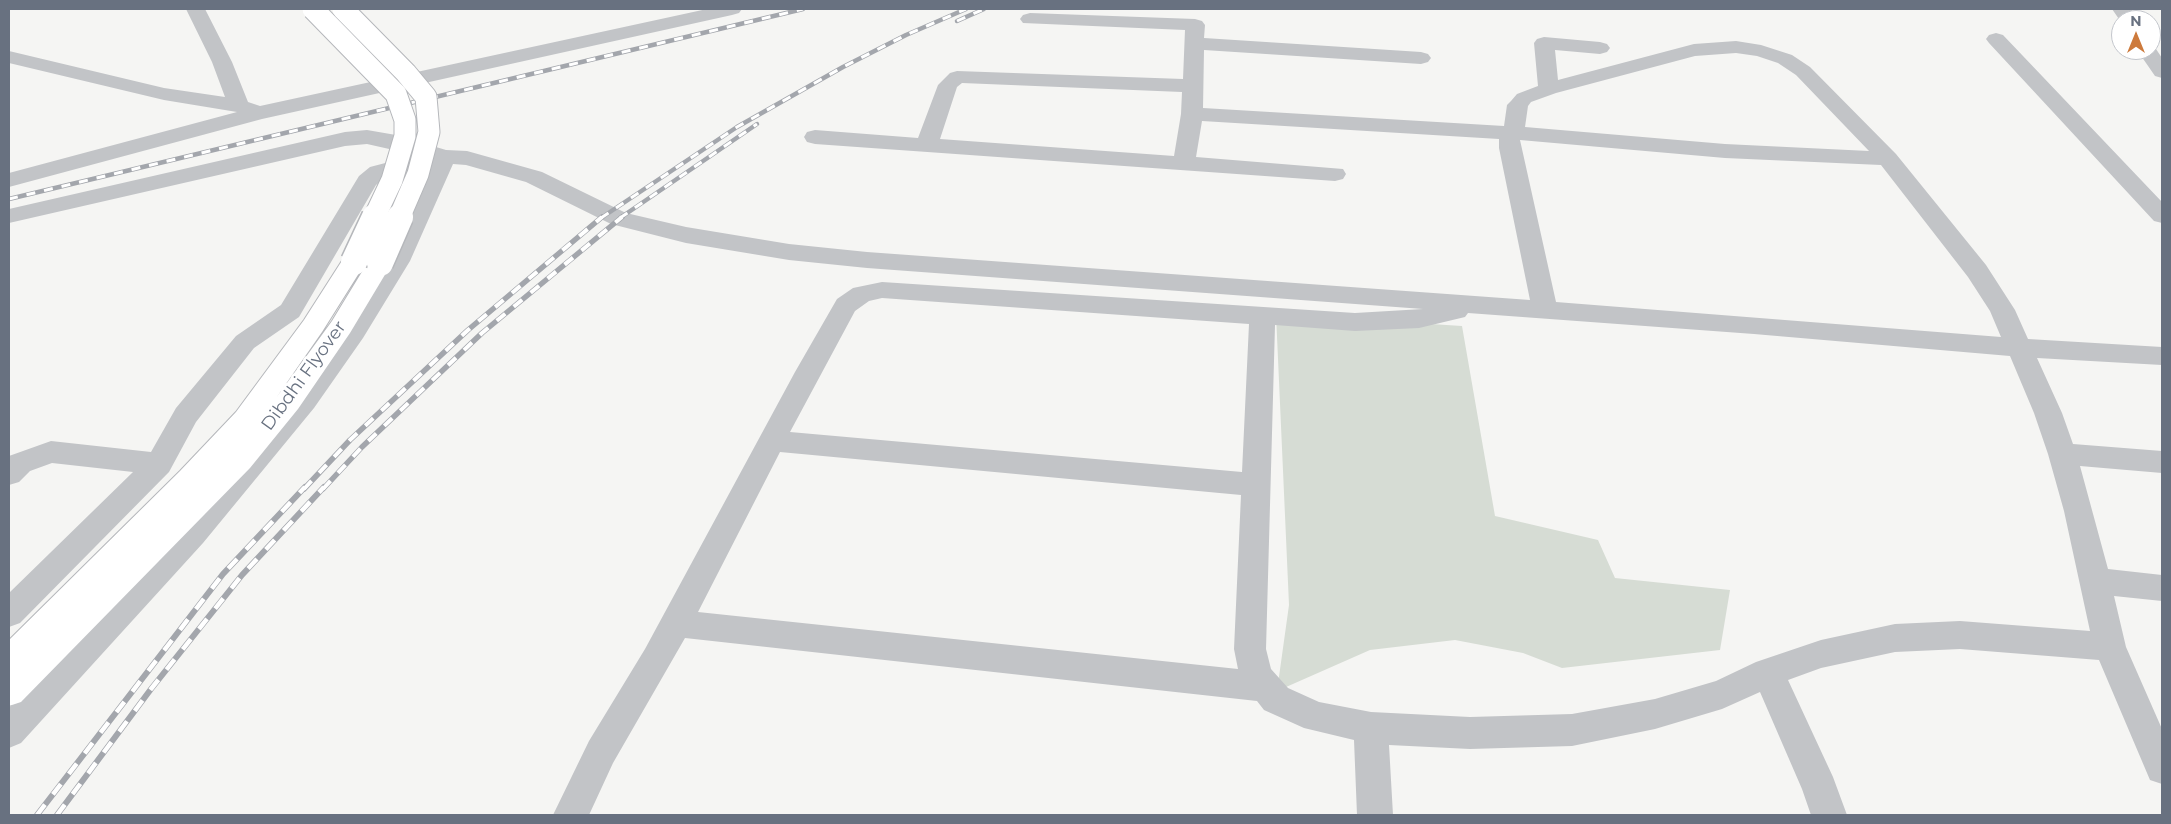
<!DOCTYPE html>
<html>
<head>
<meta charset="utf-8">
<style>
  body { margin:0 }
  #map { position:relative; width:2171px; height:824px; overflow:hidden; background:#f5f5f3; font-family:Montserrat,sans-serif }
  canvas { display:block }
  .frame { position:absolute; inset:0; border:10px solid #687180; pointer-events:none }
  .north { position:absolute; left:2111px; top:10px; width:50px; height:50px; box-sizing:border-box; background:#fff; border:1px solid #c3c6cc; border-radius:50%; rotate:0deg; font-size:14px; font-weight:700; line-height:20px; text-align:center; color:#687180 }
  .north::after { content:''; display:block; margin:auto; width:18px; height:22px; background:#cd7a3c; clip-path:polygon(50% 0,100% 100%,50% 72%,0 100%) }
</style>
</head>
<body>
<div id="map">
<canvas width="2171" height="824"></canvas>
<div class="frame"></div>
<div class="north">N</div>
</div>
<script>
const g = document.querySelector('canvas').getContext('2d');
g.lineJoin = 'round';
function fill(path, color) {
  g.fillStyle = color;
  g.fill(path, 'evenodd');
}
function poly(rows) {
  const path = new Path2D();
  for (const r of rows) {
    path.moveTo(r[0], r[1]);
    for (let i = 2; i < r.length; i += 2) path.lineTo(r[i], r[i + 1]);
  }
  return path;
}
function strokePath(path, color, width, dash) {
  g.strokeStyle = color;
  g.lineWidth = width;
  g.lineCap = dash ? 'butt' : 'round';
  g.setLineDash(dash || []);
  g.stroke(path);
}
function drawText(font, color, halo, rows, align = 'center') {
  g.font = font + ' Montserrat,sans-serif';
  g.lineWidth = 5;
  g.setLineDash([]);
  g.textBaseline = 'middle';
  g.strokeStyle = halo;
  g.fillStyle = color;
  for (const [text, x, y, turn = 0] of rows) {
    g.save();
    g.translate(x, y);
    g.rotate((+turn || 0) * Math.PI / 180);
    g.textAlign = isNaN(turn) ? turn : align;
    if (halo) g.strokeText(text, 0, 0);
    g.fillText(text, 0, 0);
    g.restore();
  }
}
const green = poly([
  [1276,314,1462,326,1495,516,1598,540,1615,578,1730,590,1720,650,1562,668,1523,653,1455,640,1370,650,1277,691,1289,605]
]);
const minor = poly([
  [186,9,205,9,232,62,248,102,260,106,707,9,742,9,739,13,732,15,262,119,9,187,9,173,237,112,164,100,9,63,9,51,164,88,225,97,212,62,186,9],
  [2112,9,2131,9,2139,20,2121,20,2121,22,2112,9],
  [1030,13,1195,19,1202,21,1205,25,1204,38,1421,52,1428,54,1431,58,1428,62,1421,64,1204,50,1203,108,1504,126,1507,105,1511,101,1517,94,1538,86,1534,43,1537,39,1544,37,1600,42,1607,44,1610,48,1607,52,1600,54,1555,50,1558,80,1694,44,1736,41,1761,45,1792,55,1810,67,1896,154,1986,265,2015,310,2028,339,2162,347,2162,365,2037,358,2062,413,2073,444,2162,451,2162,473,2080,466,2108,569,2162,575,2162,601,2114,596,2126,647,2162,729,2162,784,2150,780,2099,660,1960,649,1895,652,1821,668,1788,680,1833,777,1847,815,1811,815,1802,789,1760,692,1722,709,1655,729,1572,746,1470,749,1389,745,1393,815,1357,815,1354,740,1304,728,1264,710,1257,701,685,638,613,763,589,815,553,815,589,741,645,649,795,372,837,299,853,288,882,282,1355,313,1423,309,867,268,789,260,686,243,611,224,526,182,466,165,453,164,410,261,363,338,314,408,203,543,21,743,9,748,9,708,181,525,294,394,345,326,386,261,432,160,429,159,427,166,386,177,376,185,299,317,254,348,196,422,169,472,20,623,9,627,9,593,133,472,52,463,30,471,19,482,9,485,9,456,51,441,151,452,176,408,236,336,281,305,359,176,370,167,416,155,367,144,345,146,9,223,9,209,345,132,367,130,396,135,446,150,467,151,542,172,626,213,686,227,789,244,867,252,1530,300,1499,148,1499,139,1202,121,1196,157,1343,169,1346,174,1343,179,1335,181,815,144,807,142,804,137,807,132,815,130,918,138,938,85,950,73,957,71,1183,79,1185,30,1023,23,1020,19,1023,15,1030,13],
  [1736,53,1757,56,1778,63,1796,75,1869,151,1725,144,1525,127,1528,106,1531,102,1556,93,1695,56,1736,53],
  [962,83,1182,92,1181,114,1174,156,940,139,957,87,962,83],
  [1520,140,1725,158,1881,165,1968,277,1990,311,2001,337,1556,302,1520,140],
  [882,298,1249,324,1242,472,790,432,855,311,869,301,882,298],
  [1468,313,1754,334,2010,356,2034,413,2048,454,2064,511,2090,631,1960,621,1895,624,1821,640,1756,662,1716,681,1655,699,1572,714,1470,717,1371,712,1319,702,1288,688,1271,669,1266,649,1275,325,1355,331,1419,328,1465,317,1468,313],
  [780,452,1241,495,1234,649,1238,669,698,612,780,452],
  [1996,33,2003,35,2162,202,2162,223,2154,221,1989,43,1986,39,1989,35,1996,33],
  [2151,45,2154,46,2162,58,2162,78,2155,76,2137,50,2151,50,2151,45]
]);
const major = poly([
  [354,254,363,256,366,262,322,332,276,398,332,321,371,257,380,255,389,257,392,263,350,333,298,409,250,468,21,702,9,706,9,640,180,471,236,412,304,320,345,256,354,254]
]);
const railFar2 = poly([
  [957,21,984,9],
  [9,199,803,9],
  [601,218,737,127,843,67,906,35,966,9],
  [620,218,757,124]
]);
const railFar1 = poly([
  [304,489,350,440,468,330,602,217],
  [323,489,362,447,482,333,622,217]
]);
const rail = poly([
  [37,815,223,574,305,487],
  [57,815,151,689,242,575,324,487]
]);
const majorBridgeFar1 = poly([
  [313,9,396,94,405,120,405,136,392,180,374,218],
  [343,9,406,73,426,97,429,132,418,174,399,218]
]);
const majorBridge = poly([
  [354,262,375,217],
  [380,263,400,217]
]);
const streetNames = [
  ["Dibdhi Flyover",304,376,-54]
];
fill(green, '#d6dcd4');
strokePath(major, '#b5b7bb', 2);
fill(minor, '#c2c4c7');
fill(major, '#fff');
strokePath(railFar2, '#a3a6ac', 4.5);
strokePath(railFar1, '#a3a6ac', 5.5);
strokePath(rail, '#a3a6ac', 6);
strokePath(railFar2, '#fff', 3, [9]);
strokePath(railFar1, '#fff', 4, [11]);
strokePath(rail, '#fff', 4.5, [13]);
strokePath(majorBridgeFar1, '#b5b7bb', 23, []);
strokePath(majorBridge, '#b5b7bb', 29, []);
strokePath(majorBridgeFar1, '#fff', 21);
strokePath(majorBridge, '#fff', 26);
drawText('18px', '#687180', '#fff', streetNames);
</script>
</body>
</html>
